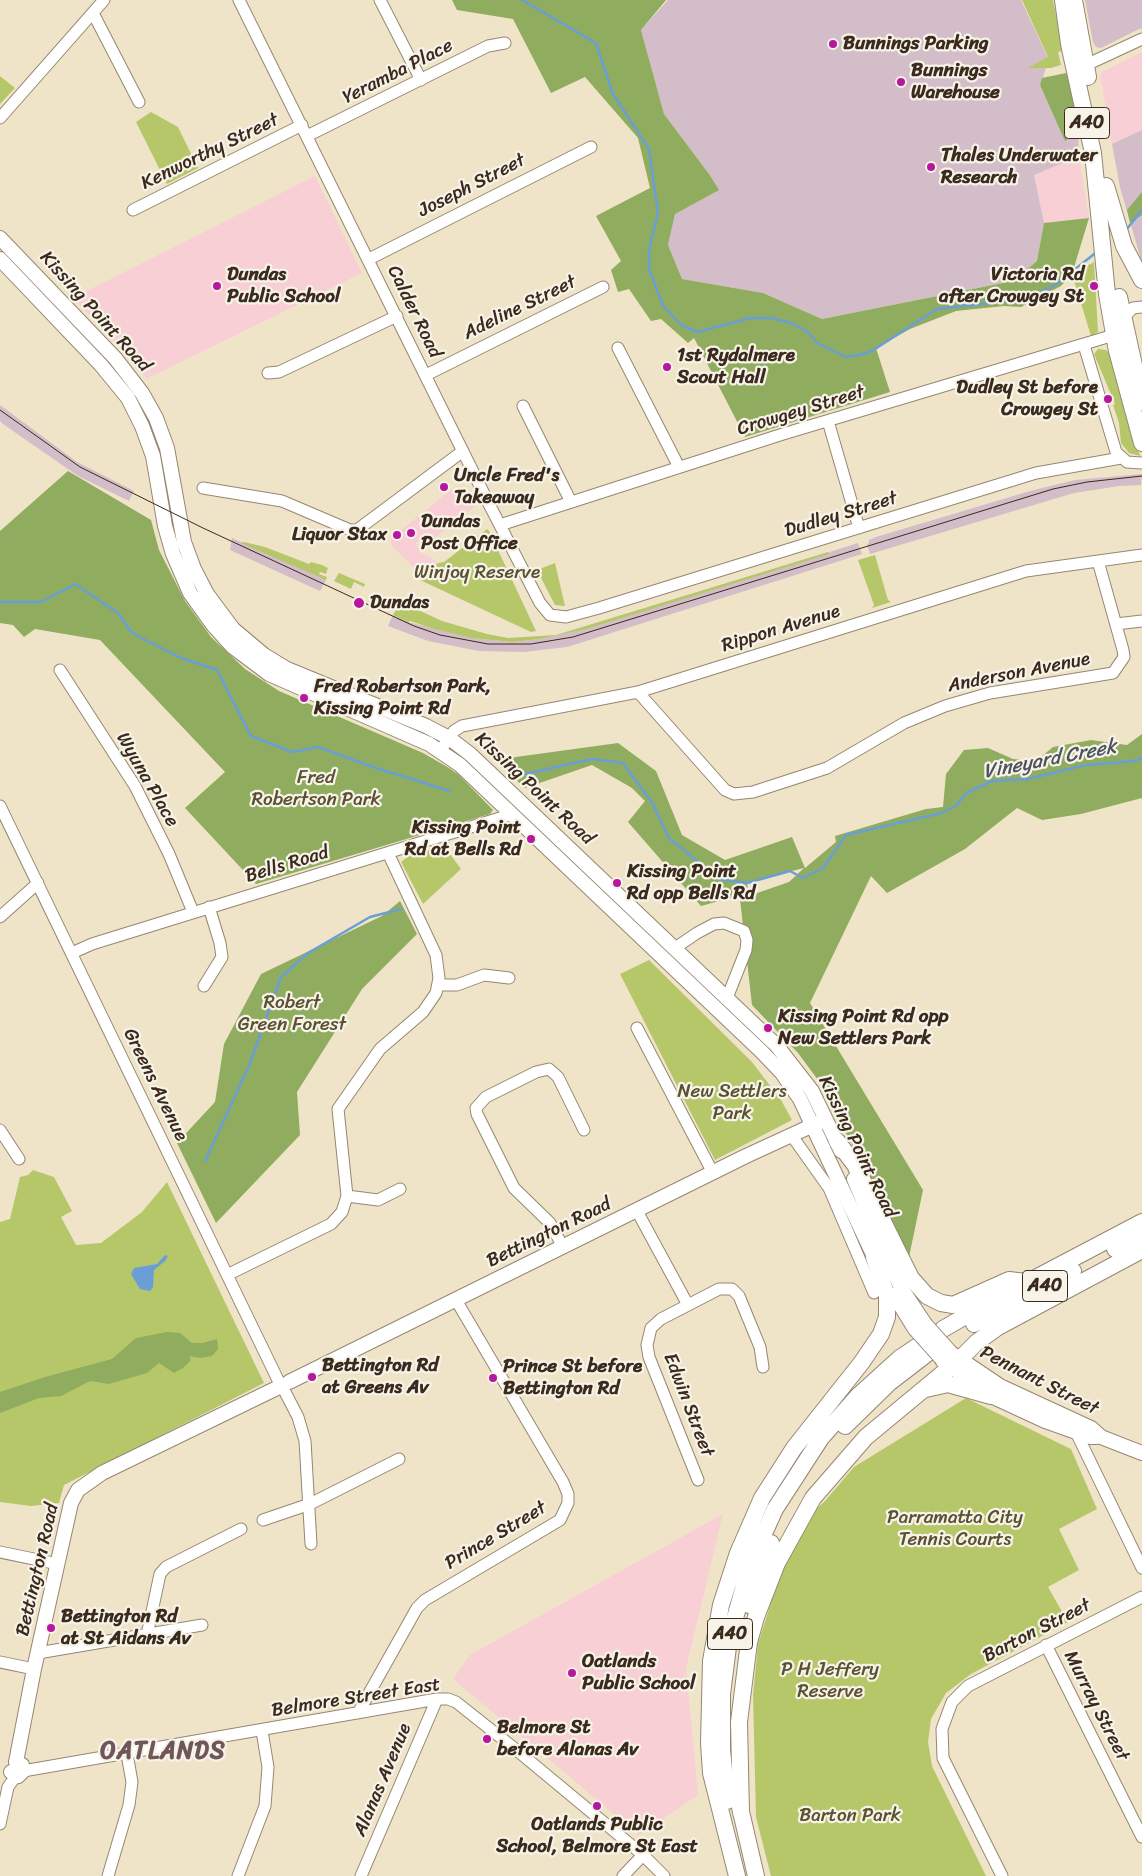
<!DOCTYPE html>
<html>
<head>
<meta charset="utf-8">
<style>
  body { margin:0 }
  canvas { display:block; background:#efe4c7 }
</style>
</head>
<body>
<canvas width="1142" height="1876"></canvas>
<script>
const g = document.querySelector('canvas').getContext('2d');
g.lineJoin = 'round';
function fill(path, color) {
  g.fillStyle = color;
  g.fill(path, 'evenodd');
}
function poly(rows) {
  const path = new Path2D();
  for (const r of rows) {
    path.moveTo(r[0], r[1]);
    for (let i = 2; i < r.length; i += 2) path.lineTo(r[i], r[i + 1]);
  }
  return path;
}
function strokePath(path, color, width, dash) {
  g.strokeStyle = color;
  g.lineWidth = width;
  g.lineCap = dash ? 'butt' : 'round';
  g.setLineDash(dash || []);
  g.stroke(path);
}
function drawText(font, color, halo, rows, align = 'center') {
  g.font = font + ' Sriracha,sans-serif';
  g.lineWidth = 4.5;
  g.setLineDash([]);
  g.textBaseline = 'middle';
  g.strokeStyle = halo;
  g.fillStyle = color;
  for (const [text, x, y, turn = 0] of rows) {
    g.save();
    g.translate(x, y);
    g.rotate((+turn || 0) * Math.PI / 180);
    g.textAlign = isNaN(turn) ? turn : align;
    if (halo) g.strokeText(text, 0, 0);
    g.fillText(text, 0, 0);
    g.restore();
  }
}
const built = poly([
  [1142,52,1142,130,1112,144,1100,75,1104,71],
  [1079,156,1089,218,1044,223,1034,175],
  [315,176,362,273,146,379,137,364,73,298],
  [458,487,463,489,475,504,474,507,431,541,420,539,416,543,421,554,426,554,438,563,423,577,391,545,391,538,452,489],
  [723,1514,686,1668,698,1795,639,1835,453,1679,470,1655]
]);
const industrial = poly([
  [668,0,1021,0,1049,60,1040,85,1065,140,1078,131,1079,156,1034,175,1044,223,1037,261,1013,281,822,319,763,293,682,279,668,245,675,214,709,174,664,114,641,30],
  [1085,0,1142,0,1142,32,1141,28,1101,48,1096,47,1093,42],
  [1142,130,1142,263,1120,187,1112,144],
  [0,405,77,462,134,491,129,501,78,476,3,424,0,421],
  [1142,474,1141,485,1119,486,1074,493,870,554,867,544,869,543,869,540,876,537,1030,491,1075,480],
  [232,538,326,580,320,591,230,550],
  [858,543,862,554,567,647,524,652,479,651,428,641,388,626,393,615,408,622,471,638,512,642,540,639,587,629]
]);
const green = poly([
  [1022,0,1053,0,1063,51,1058,52,1061,65,1051,68,1028,68,1048,57],
  [0,76,15,88,0,104],
  [151,112,178,127,198,168,167,184,136,122],
  [1094,262,1098,332,1091,336,1072,274],
  [1098,349,1106,350,1110,354,1140,456,1129,453,1121,443,1119,423,1113,405,1115,404,1094,354],
  [487,529,489,531,536,631,531,632,420,580,438,563,444,562],
  [244,542,265,547,309,564,311,562,322,565,328,568,326,574,320,572,319,574,327,577,326,580,241,543],
  [828,552,829,554,587,629,540,639,512,642,471,638,434,629,410,621,408,622,393,615,396,610,398,611,403,603,442,621,487,634,508,638,556,635],
  [875,555,888,600,891,602,872,608,874,605,858,560],
  [555,563,565,606,555,605,537,570],
  [339,573,365,584,364,587,354,582,351,589,334,581],
  [444,846,461,869,423,904,401,862,410,855],
  [649,960,752,1062,781,1100,792,1120,715,1160,620,974],
  [33,1170,54,1177,72,1211,61,1217,76,1245,101,1243,142,1212,167,1182,264,1383,64,1485,59,1503,31,1506,0,1502,0,1222,10,1219,20,1177,28,1175],
  [966,1398,1071,1449,1097,1509,1059,1529,1079,1570,1048,1587,1068,1622,971,1674,946,1693,931,1719,928,1742,932,1766,986,1876,771,1876,756,1817,753,1695,758,1644,780,1574,809,1515,825,1501,854,1467]
]);
const forest = poly([
  [452,0,666,0,641,30,664,114,709,174,719,190,675,214,668,245,682,279,763,293,822,319,1013,281,1037,261,1044,223,1089,218,1072,274,1061,286,1021,307,1004,306,956,311,910,329,876,348,890,392,745,437,694,338,688,343,661,319,651,321,629,289,618,292,611,270,621,261,596,216,650,188,638,138,585,77,551,93,513,19,457,10],
  [1066,73,1070,81,1078,131,1065,141,1040,85,1042,78],
  [1142,192,1142,215,1130,223,1127,210],
  [68,471,151,520,159,550,185,601,211,637,245,669,279,691,423,753,449,768,459,775,493,810,490,814,256,884,185,808,225,772,100,640,35,629,24,637,13,625,0,623,0,531],
  [1142,734,1142,798,1081,814,1042,820,1017,808,965,849,887,893,871,876,810,1003,923,1190,909,1257,821,1084,798,1053,752,1005,740,899,789,882,804,868,747,882,748,893,701,906,628,822,645,801,632,788,592,765,525,788,494,760,618,743,656,771,682,835,725,860,792,837,805,868,836,842,835,836,926,809,943,807,946,774,964,750,988,748,1013,759,1036,761,1053,747,1091,740,1127,745],
  [400,901,417,934,362,989,297,1092,300,1135,216,1223,177,1143,215,1102,224,1044,261,974,382,916],
  [167,1332,180,1333,192,1343,203,1343,217,1339,218,1349,212,1356,200,1358,189,1356,191,1360,183,1368,174,1373,159,1363,147,1373,109,1384,90,1381,61,1396,39,1398,0,1413,0,1392,45,1377,112,1359,136,1338]
]);
const water = poly([
  [165,1255,168,1256,165,1261,154,1270,153,1287,150,1291,140,1289,131,1274,134,1268,157,1264]
]);
const stream = poly([
  [522,0,596,43,613,94,649,149,658,213,649,250,649,269,663,306,681,325,698,332,750,318,771,318,791,323,808,332,817,343,845,357,860,355,872,351,937,309,1028,299,1055,285,1098,251],
  [1126,230,1142,210],
  [0,602,41,602,75,584,118,613,132,633,181,658,217,670,251,736,292,752,318,747,370,766,450,791],
  [516,776,592,759,623,763,653,804,669,838,719,879,747,883,790,871,803,878,823,868,846,835,942,813,957,805,966,793,992,781,1028,779,1086,765,1134,761,1142,758],
  [205,1161,249,1066,281,977,308,953,370,917,401,909]
]);
const minor = poly([
  [239,0,488,502,540,603,550,615,566,617,599,608,1036,473,1121,458],
  [380,0,421,80],
  [93,13,139,102],
  [1086,65,1142,39],
  [0,118,104,0],
  [307,136,488,46,505,43],
  [133,210,302,125],
  [369,259,591,147],
  [1123,318,1133,308,1142,307],
  [1084,345,1116,452,1127,462,1141,463],
  [618,348,679,467],
  [268,373,279,372,397,316],
  [426,375,603,287],
  [523,406,571,502],
  [828,421,859,528],
  [203,488,282,501,350,530,357,530,463,451],
  [500,525,783,434,1114,335],
  [1116,624,1142,621],
  [60,670,135,786,169,854,193,912],
  [638,692,725,790,734,794,753,792,827,768,904,723,945,706,990,693,1113,673,1124,657,1123,650,1098,561],
  [440,751,454,731,462,726,638,692,1026,571,1142,555],
  [0,806,278,1380],
  [0,917,38,883],
  [675,948,697,933,714,924,724,923,744,931,747,940,746,950,727,998],
  [72,953,92,944,513,814],
  [439,985,457,985,484,975,509,978],
  [204,986,222,957,220,943,209,907],
  [637,1028,713,1173],
  [0,1130,19,1159],
  [792,1136,829,1188,874,1293],
  [347,1196,378,1200,400,1189],
  [637,1211,688,1305],
  [563,1247,550,1223,514,1188,477,1114,476,1108,486,1097,536,1072,549,1069,558,1077,584,1130],
  [227,1275,331,1224,342,1212,347,1196,338,1109,380,1049,423,1012,436,993,439,978,436,955,388,853],
  [285,1392,298,1417,305,1441,311,1544],
  [1073,1426,1142,1568],
  [698,1480,649,1357,647,1345,651,1328,661,1319,719,1289,732,1289,739,1296,760,1347,763,1367],
  [263,1520,310,1504,399,1459],
  [0,1552,58,1564],
  [147,1635,160,1574,166,1567,241,1529],
  [1046,1645,1142,1837],
  [38,1653,202,1625],
  [0,1662,34,1669],
  [358,1713,417,1608,425,1600,560,1520,568,1503,568,1494,563,1482,456,1300],
  [23,1771,437,1699,448,1699,456,1702,514,1748,643,1855,664,1876],
  [0,1824,8,1787,16,1776],
  [108,1876,129,1805,132,1782,127,1754],
  [238,1876,265,1806,268,1767,262,1731],
  [361,1876,437,1699],
  [623,1876,643,1855],
  [1002,1876,943,1758,942,1729,952,1702,968,1686,1142,1597]
]);
const major = poly([
  [0,238,115,358,142,393,156,418,167,448,184,542,194,569,207,594,233,629,264,655,287,669,426,726,449,738,470,754,777,1046,812,1091,841,1151],
  [0,259,101,365,128,398,142,426,153,456,165,526,173,554,190,593,213,625,233,647,269,674,429,744,460,765,762,1052,782,1073,800,1099,878,1265],
  [854,1179,901,1288,925,1324],
  [894,1295,915,1329],
  [951,1353,1000,1386,1091,1428,1101,1437,1142,1453],
  [942,1360,991,1396,1045,1421,1090,1437,1096,1437],
  [289,1382,746,1156,820,1122],
  [16,1762,34,1669,71,1503,78,1490,102,1473,277,1388],
  [11,1772,18,1776,23,1771,22,1765,16,1762]
]);
const highway = poly([
  [1063,0,1069,44,1093,153,1107,294,1117,351,1142,443],
  [1074,0,1088,77],
  [1106,186,1124,246,1142,280],
  [1119,297,1142,402],
  [837,1141,855,1165,911,1278,927,1296,941,1303,953,1305,1009,1280,1026,1282],
  [1115,1249,1142,1235],
  [974,1324,1073,1271],
  [943,1329,988,1303,1142,1222],
  [926,1389,948,1384,991,1396],
  [845,1426,889,1383,928,1353],
  [749,1605,771,1543],
  [727,1801,722,1750,722,1694,729,1639,751,1562,775,1509,821,1438,857,1397,900,1358,921,1344],
  [739,1803,756,1876],
  [741,1813,739,1722,749,1642,756,1617,777,1563,813,1498,866,1437,959,1360,977,1342,998,1327,1142,1250],
  [737,1876,711,1773,709,1743,711,1661,721,1605,738,1553,762,1498,794,1448,862,1362,881,1334,887,1317,887,1296,874,1257]
]);
const tram = poly([
  [0,410,80,467,203,528,414,626,440,635,488,644,531,644,573,637,1053,489,1087,482,1142,476]
]);
const majorBridge = poly([
  [925,1324,951,1353],
  [915,1329,942,1359]
]);
const markers = [
  [833,44,5,"#b5179e"],
  [901,82,5,"#b5179e"],
  [931,167,5,"#b5179e"],
  [217,286,5,"#b5179e"],
  [1094,286,5,"#b5179e"],
  [667,367,5,"#b5179e"],
  [1108,399,5,"#b5179e"],
  [444,487,5,"#b5179e"],
  [411,533,5,"#b5179e"],
  [397,535,5,"#b5179e"],
  [359,603,6,"#b5179e"],
  [304,698,5,"#b5179e"],
  [531,839,5,"#b5179e"],
  [617,883,5,"#b5179e"],
  [768,1028,5,"#b5179e"],
  [312,1377,5,"#b5179e"],
  [493,1378,5,"#b5179e"],
  [51,1628,5,"#b5179e"],
  [572,1673,5,"#b5179e"],
  [487,1739,5,"#b5179e"],
  [597,1806,5,"#b5179e"]
];
const shields = [
  [1087,123,45],
  [1045,1286,45],
  [730,1634,45]
];
const shieldNames = [
  ["A40",1087,123],
  ["A40",1045,1286],
  ["A40",730,1634]
];
const poiNames = [
  ["Bunnings Parking",843,44],
  ["Bunnings",911,71],
  ["Warehouse",911,93],
  ["Thales Underwater",941,156],
  ["Research",941,178],
  ["Dundas",227,275],
  ["Public School",227,297],
  ["Victoria Rd",1084,275,"right"],
  ["after Crowgey St",1084,297,"right"],
  ["1st Rydalmere",677,356],
  ["Scout Hall",677,378],
  ["Dudley St before",1098,388,"right"],
  ["Crowgey St",1098,410,"right"],
  ["Uncle Fred's",454,476],
  ["Takeaway",454,498],
  ["Dundas",421,522],
  ["Post Office",421,544],
  ["Liquor Stax",387,535,"right"],
  ["Dundas",370,603],
  ["Fred Robertson Park,",314,687],
  ["Kissing Point Rd",314,709],
  ["Kissing Point",521,828,"right"],
  ["Rd at Bells Rd",521,850,"right"],
  ["Kissing Point",627,872],
  ["Rd opp Bells Rd",627,894],
  ["Kissing Point Rd opp",778,1017],
  ["New Settlers Park",778,1039],
  ["Bettington Rd",322,1366],
  ["at Greens Av",322,1388],
  ["Prince St before",503,1367],
  ["Bettington Rd",503,1389],
  ["Bettington Rd",61,1617],
  ["at St Aidans Av",61,1639],
  ["Oatlands",582,1662],
  ["Public School",582,1684],
  ["Belmore St",497,1728],
  ["before Alanas Av",497,1750],
  ["Oatlands Public",597,1825,"center"],
  ["School, Belmore St East",597,1847,"center"]
];
const streetNames = [
  ["Yeramba Place",398,72,-27],
  ["Kenworthy Street",210,152,-26],
  ["Joseph Street",472,186,-27],
  ["Adeline Street",520,308,-26],
  ["Kissing Point Road",95,312,48],
  ["Calder Road",414,312,64],
  ["Crowgey Street",801,411,-17],
  ["Dudley Street",841,515,-17],
  ["Rippon Avenue",781,629,-17],
  ["Anderson Avenue",1019,673,-11],
  ["Wyuna Place",147,780,60],
  ["Kissing Point Road",534,789,43],
  ["Bells Road",287,865,-17],
  ["Greens Avenue",155,1085,64],
  ["Kissing Point Road",857,1147,64],
  ["Bettington Road",549,1233,-26],
  ["Pennant Street",1039,1381,27],
  ["Edwin Street",688,1405,69],
  ["Prince Street",496,1536,-31],
  ["Bettington Road",38,1570,-77],
  ["Barton Street",1037,1631,-27],
  ["Belmore Street East",356,1698,-9],
  ["Murray Street",1096,1706,63],
  ["Alanas Avenue",383,1780,-67]
];
const parkNames = [
  ["Winjoy Reserve",477,573],
  ["Fred",316,778],
  ["Robertson Park",316,800],
  ["Robert",292,1003],
  ["Green Forest",292,1025],
  ["New Settlers",732,1092],
  ["Park",732,1114],
  ["Parramatta City",955,1518],
  ["Tennis Courts",955,1540],
  ["P H Jeffery",830,1670],
  ["Reserve",830,1692],
  ["Barton Park",850,1816]
];
const waterNames = [
  ["Vineyard Creek",1050,760,-11]
];
const districtNames = [
  ["OATLANDS",163,1752]
];
fill(built, '#f7cfd4');
fill(industrial, '#d2bdc8');
fill(green, '#b6c76a');
fill(forest, '#90ac5e');
fill(water, '#699fd6');
strokePath(stream, '#699fd6', 2.5);
strokePath(minor, '#958772', 13);
strokePath(major, '#958772', 16);
strokePath(highway, '#958772', 18);
strokePath(minor, '#fff', 11);
strokePath(major, '#fff', 14);
strokePath(highway, '#fff', 16);
strokePath(tram, '#3b2a1e', 1);
strokePath(majorBridge, '#958772', 16, []);
strokePath(majorBridge, '#fff', 14);
for (const [x, y, r, color] of markers) {
  const dot = new Path2D();
  dot.arc(x, y, r, 0, 2 * Math.PI);
  g.fillStyle = color;
  g.fill(dot);
  strokePath(dot, '#f7f3e8', 2);
}
for (const [x, y, w] of shields) {
  const box = new Path2D();
  box.roundRect(x - w / 2, y - 15.5, w, 31, 4);
  g.fillStyle = '#f7f3e8';
  g.fill(box);
  strokePath(box, '#3b2a1e', 1);
}
drawText('bold 18px', '#3b2a1e', null, shieldNames);
drawText('bold 19px', '#3b2a1e', '#f7f3e8', poiNames, 'left');
drawText('19px', '#3b2a1e', '#f7f3e8', streetNames);
drawText('19px', '#5a5131', '#f7f3e8', parkNames);
drawText('italic 20px', '#4b535e', '#f7f3e8', waterNames);
g.letterSpacing = '1px';
drawText('bold 24px', '#6f565a', '#f7f3e8', districtNames);
g.letterSpacing = '0px';
</script>
</body>
</html>
